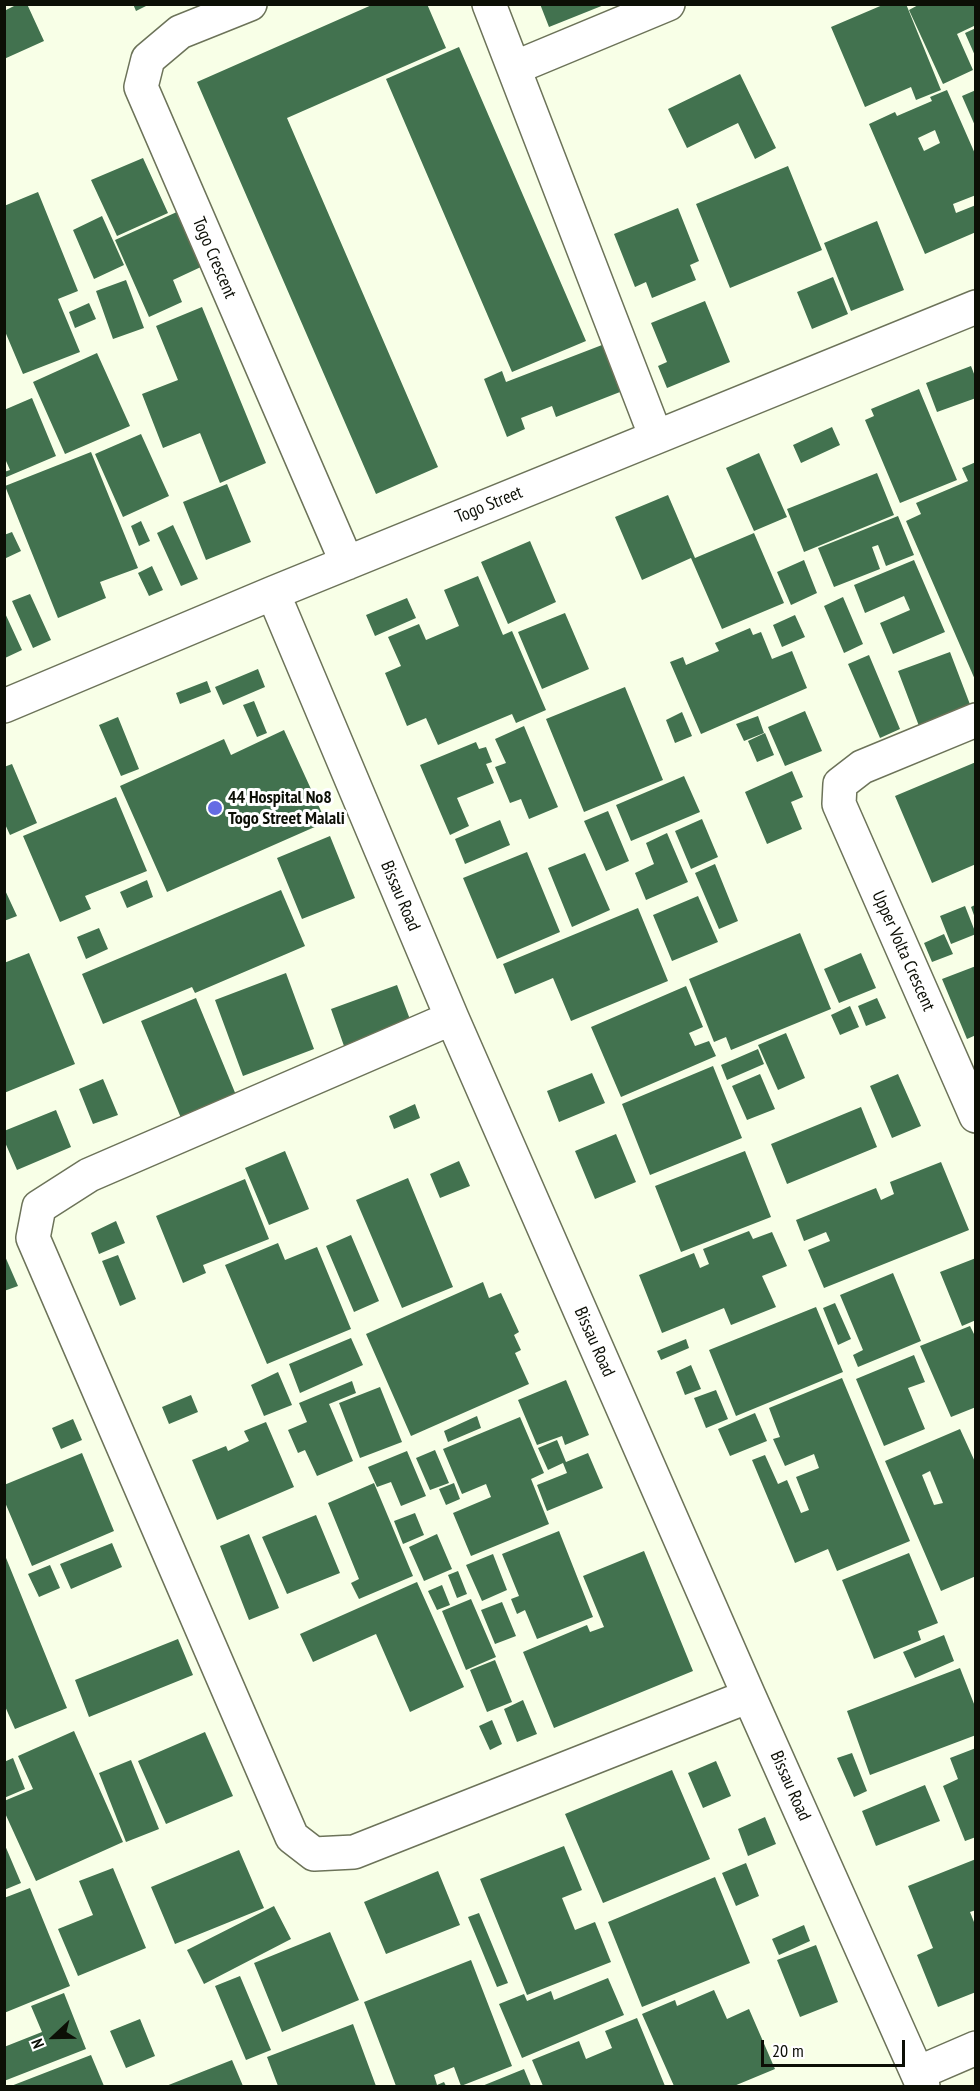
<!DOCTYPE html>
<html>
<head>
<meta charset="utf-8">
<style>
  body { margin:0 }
  #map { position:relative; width:980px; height:2091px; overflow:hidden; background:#f8ffe7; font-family:"PT Sans Narrow",sans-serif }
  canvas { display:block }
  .frame { position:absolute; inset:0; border:6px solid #0c0f06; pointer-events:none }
  .north { position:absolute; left:24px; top:2007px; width:60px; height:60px; -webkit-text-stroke:4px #fff; paint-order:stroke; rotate:248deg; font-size:16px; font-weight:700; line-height:24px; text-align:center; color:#0c0f06 }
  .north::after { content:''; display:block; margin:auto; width:21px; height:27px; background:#0c0f06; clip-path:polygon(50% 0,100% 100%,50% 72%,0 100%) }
  .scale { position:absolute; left:761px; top:2040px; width:144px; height:27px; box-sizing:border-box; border:3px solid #0c0f06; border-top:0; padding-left:8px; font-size:18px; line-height:21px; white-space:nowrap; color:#0c0f06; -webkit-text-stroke:4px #fff; paint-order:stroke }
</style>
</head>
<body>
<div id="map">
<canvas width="980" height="2091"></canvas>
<div class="frame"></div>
<div class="north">N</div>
<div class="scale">20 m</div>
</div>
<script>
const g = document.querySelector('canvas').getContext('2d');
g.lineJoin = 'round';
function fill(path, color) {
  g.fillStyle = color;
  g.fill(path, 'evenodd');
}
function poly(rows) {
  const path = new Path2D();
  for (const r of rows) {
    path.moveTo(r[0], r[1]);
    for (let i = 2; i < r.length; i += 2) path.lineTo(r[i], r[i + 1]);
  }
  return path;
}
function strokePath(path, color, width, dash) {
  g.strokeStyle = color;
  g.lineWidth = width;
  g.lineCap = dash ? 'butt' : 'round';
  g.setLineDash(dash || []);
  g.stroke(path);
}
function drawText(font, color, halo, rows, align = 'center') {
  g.font = font + ' "PT Sans Narrow",sans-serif';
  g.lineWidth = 6;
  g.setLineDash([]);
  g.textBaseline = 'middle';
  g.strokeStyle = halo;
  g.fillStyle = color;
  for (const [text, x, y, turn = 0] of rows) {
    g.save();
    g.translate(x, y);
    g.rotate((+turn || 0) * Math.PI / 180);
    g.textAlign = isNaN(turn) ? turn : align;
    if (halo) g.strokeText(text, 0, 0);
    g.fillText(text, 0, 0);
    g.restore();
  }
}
const building = poly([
  [18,4,27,4,44,41,4,59,4,11],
  [133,4,150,4,136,11],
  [374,4,427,4,446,48,287,118,438,467,376,494,197,82],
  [540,4,604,4,604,5,549,27],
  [885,4,906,4,941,90,916,100,911,87,865,107,831,27],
  [920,4,976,4,976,25,957,34,973,70,943,84,909,10],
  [976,28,976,58,965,33],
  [459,47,586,341,512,372,386,79],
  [740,74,776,148,755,159,738,123,687,148,668,109],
  [947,90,976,156,976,195,953,204,956,213,976,205,976,232,925,254,869,124,895,112,897,116,932,101,930,97],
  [935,130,940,143,924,151,918,138],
  [976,90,976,128,962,96],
  [143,158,168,213,117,236,91,180],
  [788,166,822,250,730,288,696,204],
  [38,192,78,291,58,299,80,352,23,374,4,329,4,206],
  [678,208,699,261,690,265,696,280,652,298,646,282,635,287,614,234],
  [179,211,203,266,173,280,182,302,149,317,115,240],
  [102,216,124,265,94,279,73,230],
  [877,221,904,290,851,311,824,243],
  [833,277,848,314,812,329,797,292],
  [126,280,144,328,113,339,96,291],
  [705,301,730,362,667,388,658,366,667,362,651,323],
  [89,303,96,319,75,328,69,312],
  [202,307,266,463,220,483,200,433,163,448,142,394,178,380,156,326],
  [602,345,620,392,556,417,552,406,521,418,525,429,507,437,484,379,502,371,506,382],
  [97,353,130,426,65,454,33,382],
  [971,366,976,379,976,398,937,412,926,383],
  [919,389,957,480,900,503,865,420,874,416,871,409],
  [32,398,56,456,4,478,4,472,10,470,6,461,4,462,4,410],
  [832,427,840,445,801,463,793,445],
  [141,434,169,496,123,517,95,454],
  [91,452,138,568,100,582,106,598,58,618,5,486],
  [759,453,787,517,754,531,726,468],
  [976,462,976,682,906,521,921,514,916,503,968,481,962,468],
  [877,473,894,515,804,552,787,509],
  [227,484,251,542,206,560,183,502],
  [668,495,695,558,754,533,784,603,722,629,691,558,642,580,615,517],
  [898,516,914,555,886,566,878,545,872,547,880,569,834,587,818,548],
  [141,521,150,541,139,546,131,526],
  [173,525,198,579,181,586,157,533],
  [12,532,21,551,4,559,4,535],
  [530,541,556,602,508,624,481,562],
  [804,560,817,593,791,605,777,572],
  [914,560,945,632,893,654,880,623,910,610,904,596,865,613,854,585],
  [152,566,163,590,149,596,138,573],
  [478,576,503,635,512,631,546,710,516,723,512,714,438,745,426,718,407,726,385,673,401,666,388,637,419,624,426,640,459,626,444,590],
  [30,594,51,640,33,648,12,601],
  [843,597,863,644,844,653,824,606],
  [407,598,416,618,375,636,366,615],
  [4,611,22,650,5,658,4,656],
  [565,613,589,669,542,689,518,632],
  [795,615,805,637,782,647,773,625],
  [750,628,753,635,761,632,772,659,792,651,807,688,701,734,670,662,683,657,686,665,719,651,715,643],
  [950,652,971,707,919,726,898,671],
  [869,655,900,729,880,738,848,664],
  [258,669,265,687,223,705,215,687],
  [207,681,211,692,180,704,176,693],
  [625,687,663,780,584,812,546,719],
  [254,701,267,733,257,737,243,705],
  [805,711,822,751,785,766,768,727],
  [682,712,692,736,675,743,666,720],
  [758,716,764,733,744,741,736,724],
  [118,717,139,769,121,776,99,725],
  [524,726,558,807,529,819,521,799,510,803,495,767,506,763,495,739],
  [284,730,326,822,167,892,120,786,224,739,231,755],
  [765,733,774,755,757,762,748,741],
  [476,742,479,749,486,747,492,762,486,764,494,783,457,798,469,826,450,835,420,765],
  [976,762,976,864,932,883,895,796],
  [12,764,37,823,10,835,4,822,4,767],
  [792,771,803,797,791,802,802,829,767,844,745,792],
  [684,776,700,812,631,841,616,805],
  [116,797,147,871,85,896,91,909,60,922,23,836],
  [608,811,629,861,606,871,584,821],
  [702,819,718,857,691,869,675,831],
  [500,820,510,845,465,864,455,839],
  [667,833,688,882,646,900,635,873,654,864,646,843],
  [330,836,355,898,302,919,277,858],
  [527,852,560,932,497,959,463,878],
  [585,853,610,910,572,927,548,868],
  [715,864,738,921,719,929,695,873],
  [147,880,153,897,127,908,120,892],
  [4,888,17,916,4,921],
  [281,890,305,946,195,993,192,987,103,1024,82,974],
  [698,896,718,942,672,961,653,915],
  [975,905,975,918,971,907],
  [965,906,976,934,951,944,940,916],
  [638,908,668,981,571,1021,553,978,515,994,503,964],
  [99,928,108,949,86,959,77,937],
  [800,933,831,1009,731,1050,726,1037,714,1042,689,979],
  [944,934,953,954,932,962,924,943],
  [29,953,75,1064,4,1093,4,963],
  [861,953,876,988,839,1003,824,969],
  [976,966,976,1035,967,1039,942,979],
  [286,973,314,1049,243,1076,215,1000],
  [397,985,411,1022,344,1046,331,1009],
  [686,986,703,1027,689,1033,695,1046,709,1041,716,1056,621,1097,591,1027],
  [196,998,236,1095,181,1118,141,1021],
  [877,998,886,1018,866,1026,858,1006],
  [850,1006,859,1027,840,1035,831,1015],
  [786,1033,805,1078,778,1090,758,1045],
  [758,1049,764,1064,727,1080,721,1065],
  [713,1066,742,1138,650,1175,622,1104],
  [592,1073,605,1103,559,1122,547,1091],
  [760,1074,775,1109,747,1120,732,1086],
  [898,1074,921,1126,892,1138,870,1086],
  [103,1079,118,1115,93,1124,79,1089],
  [415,1104,420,1118,394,1129,389,1116],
  [861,1107,877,1147,787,1184,771,1144],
  [56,1110,71,1147,17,1170,4,1140,4,1131],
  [616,1134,636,1182,595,1199,575,1151],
  [285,1151,309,1209,269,1225,245,1168],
  [745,1151,771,1217,681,1252,655,1186],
  [459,1161,470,1186,440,1198,430,1174],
  [941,1162,969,1230,824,1288,808,1250,830,1241,826,1232,804,1241,796,1220,876,1188,881,1200,894,1194,890,1182],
  [408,1178,453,1287,402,1308,356,1200],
  [245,1179,269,1239,203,1265,206,1273,183,1283,156,1216],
  [116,1221,125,1243,99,1254,91,1233],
  [749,1231,753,1239,772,1232,787,1266,762,1276,776,1307,731,1325,724,1308,662,1333,639,1275,694,1253,700,1268,709,1264,703,1249],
  [351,1235,379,1301,354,1312,326,1246],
  [278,1243,285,1260,317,1247,351,1329,267,1364,225,1265],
  [4,1254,18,1286,4,1291],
  [118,1255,136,1299,120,1306,102,1261],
  [976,1258,976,1320,962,1326,940,1272],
  [893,1273,921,1341,858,1367,853,1355,863,1350,840,1295],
  [483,1282,489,1298,501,1293,519,1332,514,1335,521,1350,515,1353,529,1384,411,1436,366,1334],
  [835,1303,851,1339,838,1345,823,1308],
  [816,1307,843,1372,736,1416,709,1350],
  [970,1326,976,1338,976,1407,951,1417,920,1346],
  [351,1338,363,1365,300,1393,289,1364],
  [686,1339,689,1348,661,1360,657,1351],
  [914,1355,925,1382,908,1388,925,1429,884,1446,856,1379],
  [691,1365,701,1389,685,1395,676,1372],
  [278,1372,292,1405,264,1416,251,1385],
  [842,1378,910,1541,837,1571,828,1549,795,1563,752,1460,765,1455,778,1484,787,1480,801,1513,809,1510,796,1477,819,1468,814,1454,785,1466,773,1439,780,1437,769,1408],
  [566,1380,589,1435,565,1445,562,1436,537,1445,518,1400],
  [352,1381,356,1393,329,1404,353,1461,317,1476,305,1450,298,1453,288,1430,307,1422,299,1403],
  [380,1387,402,1442,360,1458,339,1403],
  [716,1390,728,1419,706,1428,694,1398],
  [191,1395,198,1412,169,1424,162,1407],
  [755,1413,767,1441,730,1456,718,1429],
  [477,1416,481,1428,448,1442,444,1431],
  [520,1417,544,1473,531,1479,549,1524,471,1556,453,1513,491,1497,486,1484,462,1494,443,1449],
  [73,1419,82,1440,61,1449,52,1428],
  [266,1422,294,1487,217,1520,192,1460,226,1446,228,1451,249,1441,244,1431],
  [960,1429,976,1464,976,1576,941,1591,885,1461],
  [930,1471,943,1503,934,1505,922,1475],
  [557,1440,566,1462,588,1453,603,1488,547,1511,537,1485,567,1473,563,1463,548,1470,538,1448],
  [435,1450,449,1483,430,1490,416,1458],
  [407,1451,426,1496,401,1506,391,1482,377,1487,368,1467],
  [82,1453,114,1531,32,1566,4,1500,4,1485],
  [374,1483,413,1576,359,1599,351,1583,359,1579,328,1503],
  [454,1483,460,1499,446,1505,439,1489],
  [415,1513,424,1535,403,1544,394,1521],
  [316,1515,340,1573,287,1594,262,1537],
  [559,1531,593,1617,537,1639,525,1610,517,1614,511,1599,519,1596,502,1554],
  [249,1534,279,1608,249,1620,220,1546],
  [437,1534,452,1569,424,1581,409,1547],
  [112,1543,122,1567,71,1589,60,1564],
  [644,1551,693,1671,554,1728,523,1652,587,1625,590,1632,604,1627,583,1576],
  [4,1553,67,1708,15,1729,4,1704],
  [909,1553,938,1623,918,1631,921,1640,874,1659,842,1580],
  [493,1554,507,1590,482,1601,466,1565],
  [50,1565,60,1588,39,1597,28,1574],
  [458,1571,467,1594,457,1598,448,1575],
  [417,1582,464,1687,410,1712,376,1634,313,1662,300,1634],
  [442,1585,450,1605,437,1610,428,1591],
  [471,1599,496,1657,466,1670,442,1611],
  [502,1602,516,1636,495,1644,481,1610],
  [944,1635,954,1661,915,1678,903,1652],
  [178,1639,193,1675,89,1717,75,1680],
  [495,1660,512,1702,487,1712,470,1670],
  [960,1668,976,1709,976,1735,870,1775,847,1711],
  [523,1700,537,1734,517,1742,504,1709],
  [492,1720,502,1744,490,1750,479,1726],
  [74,1731,123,1842,36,1881,4,1811,4,1801,33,1789,18,1756],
  [205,1732,233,1796,166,1824,138,1761],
  [976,1748,976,1837,965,1841,943,1786,958,1779,950,1758],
  [852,1753,867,1791,854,1797,837,1758],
  [13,1758,25,1789,4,1798,4,1762],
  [131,1760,159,1829,126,1842,99,1773],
  [716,1761,731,1796,703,1808,688,1773],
  [672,1770,710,1859,603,1903,565,1814],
  [925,1785,940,1821,876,1846,862,1811],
  [765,1817,776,1844,748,1856,738,1829],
  [4,1843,21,1883,4,1890],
  [564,1846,582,1890,562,1898,575,1930,595,1922,611,1962,527,1995,480,1879],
  [239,1850,264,1908,175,1944,151,1887],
  [976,1859,976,1910,970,1912,976,1927,976,1992,938,2007,917,1955,933,1948,908,1886],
  [746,1863,759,1896,736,1906,722,1873],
  [113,1868,146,1948,78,1976,58,1929,93,1915,79,1881],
  [438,1871,460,1925,386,1954,364,1902],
  [715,1877,750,1963,642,2007,608,1922],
  [30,1888,70,1986,4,2013,4,1898],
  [274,1906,291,1939,204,1984,187,1950],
  [479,1913,508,1983,497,1987,468,1917],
  [804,1925,810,1941,779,1955,772,1939],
  [330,1932,359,2000,282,2032,254,1963],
  [816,1945,838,2002,800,2017,777,1960],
  [471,1960,512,2066,461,2086,454,2067,434,2075,437,2085,444,2082,446,2086,396,2086,364,2002],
  [240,1976,271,2050,246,2060,215,1986],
  [608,1978,624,2015,522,2058,499,2004,524,1994,527,2001,551,1991,554,2000],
  [714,1990,727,2019,749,2009,775,2069,734,2086,674,2086,642,2014,675,2000,677,2006],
  [64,1993,86,2049,4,2081,4,2047,42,2032,31,2006],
  [637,2018,665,2086,543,2086,532,2060,579,2041,586,2059,612,2048,605,2031],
  [140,2019,155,2056,126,2068,110,2031],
  [353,2024,376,2086,278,2086,267,2057],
  [91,2055,104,2086,11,2086],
  [232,2060,243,2086,166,2086],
  [524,2069,531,2086,482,2086]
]);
const street = poly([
  [250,4,180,32,148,59,141,87,347,563],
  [489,4,656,437],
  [514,68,668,4],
  [273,593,452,1018,749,1696,923,2086],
  [4,706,273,593,976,307],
  [976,720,862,767,840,784,839,804,976,1116],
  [452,1018,89,1175,39,1207,33,1238,292,1837,314,1854,354,1852,749,1696],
  [918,2073,976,2048]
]);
const markers = [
  [215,808,8,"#656be4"]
];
const streetNames = [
  ["Togo Crescent",214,258,67],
  ["Togo Street",489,505,-22],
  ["Bissau Road",400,896,67],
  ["Upper Volta Crescent",903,951,66],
  ["Bissau Road",594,1342,66],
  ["Bissau Road",790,1786,66]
];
const poiNames = [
  ["44 Hospital No8",228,798],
  ["Togo Street Malali",228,819]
];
fill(building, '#42724f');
strokePath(street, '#6c7359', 36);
strokePath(street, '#fff', 33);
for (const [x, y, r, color] of markers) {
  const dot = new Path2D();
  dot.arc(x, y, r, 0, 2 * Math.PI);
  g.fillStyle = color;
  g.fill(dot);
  strokePath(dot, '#fff', 2);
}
drawText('18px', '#0c0f06', '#fff', streetNames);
drawText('bold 18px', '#0c0f06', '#fff', poiNames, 'left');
</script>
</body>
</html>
